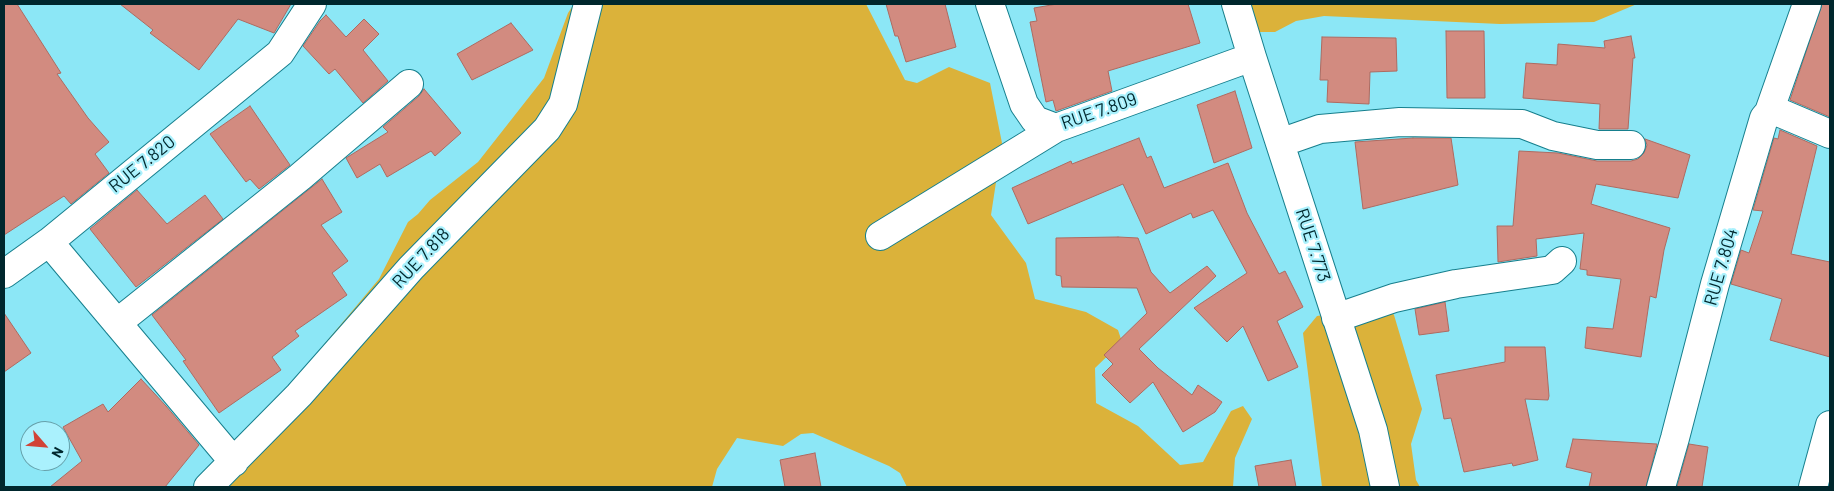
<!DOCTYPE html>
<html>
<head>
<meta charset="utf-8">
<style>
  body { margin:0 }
  #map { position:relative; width:1834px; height:491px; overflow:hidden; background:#8ce7f6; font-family:Barlow,sans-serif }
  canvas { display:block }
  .frame { position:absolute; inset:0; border:5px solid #00272d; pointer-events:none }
  .north { position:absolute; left:20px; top:421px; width:50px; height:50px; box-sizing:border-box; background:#aaf1fd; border:1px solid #66a0aa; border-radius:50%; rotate:117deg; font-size:14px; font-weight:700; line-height:20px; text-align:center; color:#00272d }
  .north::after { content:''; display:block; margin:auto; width:18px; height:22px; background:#d14336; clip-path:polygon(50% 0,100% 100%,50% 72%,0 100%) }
</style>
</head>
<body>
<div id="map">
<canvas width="1834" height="491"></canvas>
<div class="frame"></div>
<div class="north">N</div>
</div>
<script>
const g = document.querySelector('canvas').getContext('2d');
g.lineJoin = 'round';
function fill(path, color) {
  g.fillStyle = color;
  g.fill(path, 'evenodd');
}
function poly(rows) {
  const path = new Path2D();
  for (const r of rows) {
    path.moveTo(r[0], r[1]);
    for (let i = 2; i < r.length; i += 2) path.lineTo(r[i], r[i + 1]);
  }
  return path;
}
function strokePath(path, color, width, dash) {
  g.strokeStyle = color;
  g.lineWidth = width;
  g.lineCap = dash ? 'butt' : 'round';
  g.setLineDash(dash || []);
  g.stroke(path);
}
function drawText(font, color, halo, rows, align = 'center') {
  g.font = font + ' Barlow,sans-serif';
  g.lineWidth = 4.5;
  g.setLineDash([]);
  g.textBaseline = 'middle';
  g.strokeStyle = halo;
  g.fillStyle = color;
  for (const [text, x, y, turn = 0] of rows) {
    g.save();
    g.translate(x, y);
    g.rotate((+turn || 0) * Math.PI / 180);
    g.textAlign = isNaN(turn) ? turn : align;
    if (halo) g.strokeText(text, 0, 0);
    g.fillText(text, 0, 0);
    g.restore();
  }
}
const green = poly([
  [574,4,866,4,905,80,917,83,949,67,990,83,1002,143,991,215,1026,263,1035,299,1086,312,1118,330,1122,342,1095,368,1096,403,1138,426,1180,465,1203,462,1231,411,1243,406,1252,419,1235,458,1233,487,907,487,900,473,889,466,813,433,801,434,783,446,737,438,717,469,712,487,220,487,258,423,379,279,408,222,418,214,430,200,478,162,544,78,568,13],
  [1221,4,1637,4,1594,22,1500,24,1324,16,1296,21,1275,32,1229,32],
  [1387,305,1394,315,1422,409,1411,444,1416,480,1420,487,1322,487,1303,333,1317,316]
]);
const building = poly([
  [4,4,17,4,61,73,57,74,88,118,109,142,95,154,109,173,71,204,64,196,4,235,4,4],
  [120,4,291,4,274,33,238,19,199,70,150,33,153,30,120,4],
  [886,4,945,4,956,47,906,62,898,36,895,36,886,4],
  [1057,4,1188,4,1200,43,1108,71,1112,91,1056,111,1053,100,1046,102,1030,22,1037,21,1034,8,1057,4],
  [1822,4,1830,4,1830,117,1790,100,1822,4],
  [326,15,346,37,364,19,379,34,363,50,388,81,363,103,335,69,329,74,303,46,320,21,326,15],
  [511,23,533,50,472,80,457,54,511,23],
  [1446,31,1484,31,1485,98,1447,98,1446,31],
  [1631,36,1635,58,1633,58,1628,129,1599,129,1600,104,1523,98,1526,63,1557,65,1558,44,1605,48,1604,41,1631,36],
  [1322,37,1396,38,1397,71,1370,72,1369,104,1327,102,1328,80,1320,80,1322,37],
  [424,89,461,133,435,156,431,151,387,177,380,164,357,178,346,158,388,132,383,127,419,96,424,89],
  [1235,91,1252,148,1214,163,1197,105,1235,91],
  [250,106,290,165,259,189,250,179,246,182,210,134,250,106],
  [1780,130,1817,146,1791,254,1830,262,1830,357,1770,340,1782,299,1731,284,1741,250,1749,253,1763,211,1753,210,1774,138,1778,139,1780,130],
  [1139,138,1147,158,1151,156,1164,188,1228,163,1247,213,1279,274,1285,271,1303,307,1277,321,1298,367,1268,381,1243,326,1227,342,1194,308,1247,273,1213,210,1193,218,1191,213,1146,234,1123,184,1028,224,1012,188,1071,161,1072,164,1139,138],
  [1413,138,1451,138,1458,185,1363,209,1355,142,1413,138],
  [1645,139,1690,155,1678,198,1596,184,1591,204,1670,228,1664,250,1656,298,1650,296,1641,357,1585,348,1587,327,1613,329,1621,279,1587,275,1587,270,1580,269,1584,233,1536,239,1537,256,1498,262,1497,226,1513,226,1519,151,1558,153,1597,161,1631,161,1638,159,1644,153,1647,145,1645,139],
  [322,179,342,212,321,225,348,261,332,273,347,295,295,331,299,336,272,357,281,370,219,413,183,361,186,360,152,315,322,179],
  [137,190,167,224,205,195,223,219,136,287,90,229,137,190],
  [1118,237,1138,238,1151,272,1170,293,1207,266,1216,276,1139,349,1158,368,1192,395,1198,385,1222,402,1215,412,1183,432,1153,382,1130,403,1102,375,1113,364,1104,355,1147,313,1137,288,1062,287,1061,276,1056,275,1056,238,1118,237],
  [1445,302,1449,331,1419,335,1415,309,1445,302],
  [4,313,31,353,4,372,4,313],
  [1505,347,1545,347,1549,396,1548,400,1525,399,1538,460,1513,466,1512,463,1464,472,1451,418,1444,419,1436,375,1505,362,1505,347],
  [141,379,166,406,199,445,165,487,50,487,82,461,63,427,103,404,108,412,141,379],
  [1573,439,1657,444,1646,487,1589,487,1592,473,1566,467,1573,439],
  [1689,444,1708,447,1702,487,1677,487,1689,444],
  [815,453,821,487,785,487,780,460,815,453],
  [1291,460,1296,487,1259,487,1255,466,1291,460]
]);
const minor = poly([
  [990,4,1024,104,1035,120,1056,128,1252,57],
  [1236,4,1252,57,1373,430,1385,487],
  [1769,112,1807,4],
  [1280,143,1320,129,1400,122,1522,124,1553,136,1597,145,1631,145],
  [880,236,1056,128],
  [49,242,234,462],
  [4,274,49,242,280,53,312,4],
  [1336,318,1394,298,1456,284,1552,270,1562,261],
  [117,323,300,177,409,84],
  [208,487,299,395,411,268,547,129,563,104,588,4],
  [1661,487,1675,438,1715,284,1764,118,1769,112,1778,112,1830,134],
  [1813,487,1830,425]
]);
const streetNames = [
  ["RUE 7.809",1099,111,-19],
  ["RUE 7.820",142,164,-39],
  ["RUE 7.773",1313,245,72],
  ["RUE 7.818",421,258,-47],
  ["RUE 7.804",1721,267,-74]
];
fill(green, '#dbb23a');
fill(building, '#d28b80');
strokePath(building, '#ae6a60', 1);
strokePath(minor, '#167f8d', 30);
strokePath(minor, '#fff', 28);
drawText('18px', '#00272d', '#aaf1fd', streetNames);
</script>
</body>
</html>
